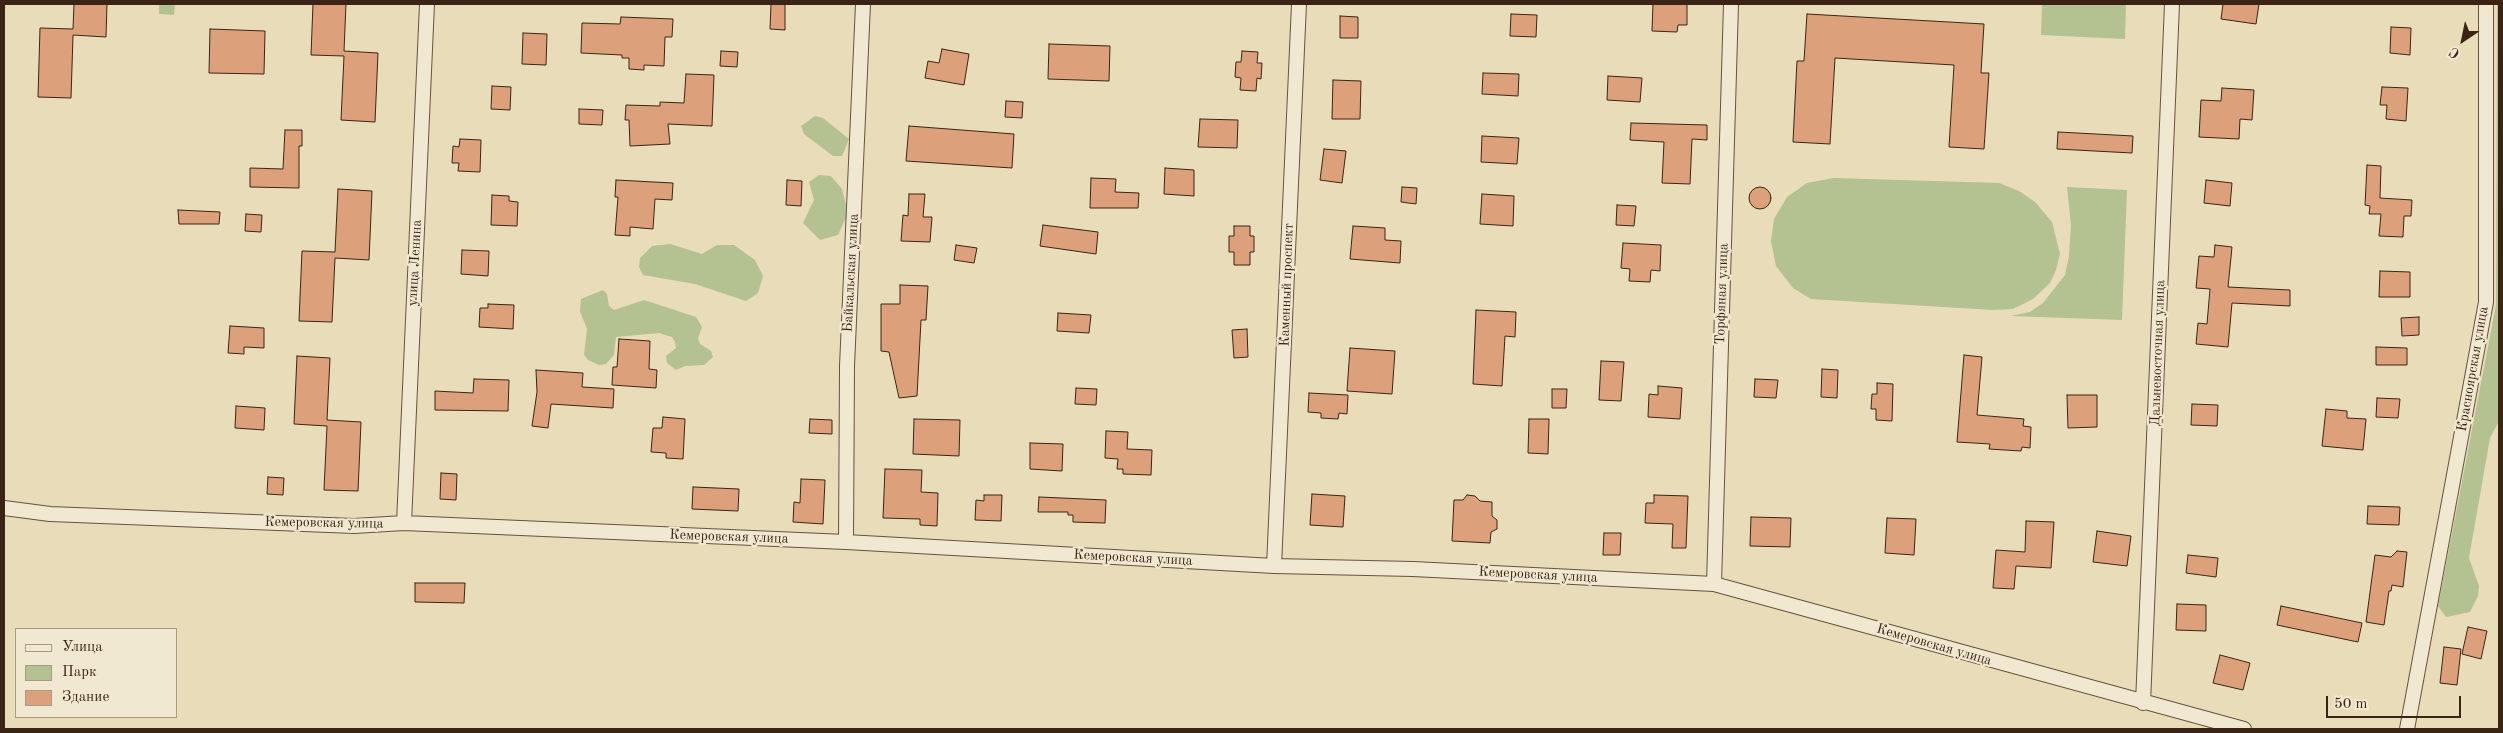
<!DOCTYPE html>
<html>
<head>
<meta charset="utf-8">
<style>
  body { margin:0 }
  #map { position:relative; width:2503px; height:733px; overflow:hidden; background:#e9dcb8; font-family:"Old Standard TT",serif }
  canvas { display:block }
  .frame { position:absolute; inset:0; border:5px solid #3b2416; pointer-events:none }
  .legend { position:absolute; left:15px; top:628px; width:162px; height:90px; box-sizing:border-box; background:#f1e8d1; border:1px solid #a89a86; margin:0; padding:6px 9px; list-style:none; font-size:15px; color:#3b2416 }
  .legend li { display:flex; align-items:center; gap:10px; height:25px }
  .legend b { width:25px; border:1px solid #a89a86 }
  .north { position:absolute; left:2438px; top:15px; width:50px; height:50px; -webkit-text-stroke:4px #f1e8d1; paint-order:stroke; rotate:214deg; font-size:14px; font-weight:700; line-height:20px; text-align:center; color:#3b2416 }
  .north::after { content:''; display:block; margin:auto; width:18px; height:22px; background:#3b2416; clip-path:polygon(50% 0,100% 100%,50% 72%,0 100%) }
  .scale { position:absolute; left:2326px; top:696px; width:135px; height:22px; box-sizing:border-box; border:2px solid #3b2416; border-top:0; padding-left:6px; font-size:15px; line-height:18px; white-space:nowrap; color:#3b2416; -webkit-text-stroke:4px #f1e8d1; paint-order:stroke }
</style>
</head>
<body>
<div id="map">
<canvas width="2503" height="733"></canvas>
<div class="frame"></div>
<ul class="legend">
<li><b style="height:6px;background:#f1e8d1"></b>Улица</li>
<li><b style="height:14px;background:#b4c191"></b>Парк</li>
<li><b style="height:14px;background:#dca17b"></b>Здание</li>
</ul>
<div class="north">С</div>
<div class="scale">50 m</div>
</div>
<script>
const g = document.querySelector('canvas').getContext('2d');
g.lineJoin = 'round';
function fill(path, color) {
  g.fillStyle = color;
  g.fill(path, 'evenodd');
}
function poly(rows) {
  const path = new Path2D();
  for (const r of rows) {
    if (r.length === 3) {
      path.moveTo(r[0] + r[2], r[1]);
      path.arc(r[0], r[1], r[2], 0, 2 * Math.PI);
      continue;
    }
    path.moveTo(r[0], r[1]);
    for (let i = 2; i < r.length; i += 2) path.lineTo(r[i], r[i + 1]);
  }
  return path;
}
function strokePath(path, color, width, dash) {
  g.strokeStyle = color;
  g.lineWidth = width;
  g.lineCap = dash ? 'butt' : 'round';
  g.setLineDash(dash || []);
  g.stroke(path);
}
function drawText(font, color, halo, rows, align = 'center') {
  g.font = font + ' "Old Standard TT",serif';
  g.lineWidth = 4.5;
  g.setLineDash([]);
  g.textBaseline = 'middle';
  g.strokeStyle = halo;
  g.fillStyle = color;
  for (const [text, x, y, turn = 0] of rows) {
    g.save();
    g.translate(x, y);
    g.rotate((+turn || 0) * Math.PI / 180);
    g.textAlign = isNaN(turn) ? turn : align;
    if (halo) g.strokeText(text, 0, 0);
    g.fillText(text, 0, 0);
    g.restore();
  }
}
const green = poly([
  [159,4,175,4,174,15,159,14],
  [2042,4,2126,4,2125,39,2041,35],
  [2497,4,2499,4,2499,421,2490,438,2469,558,2479,586,2478,596,2470,612,2446,617,2438,606,2496,305],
  [815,116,823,118,849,139,842,156,833,156,804,134,801,126],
  [819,175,831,176,842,189,848,213,838,235,820,240,803,223,814,200,809,182],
  [1834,178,1999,183,2019,191,2035,202,2052,222,2060,254,2056,270,2050,283,2033,299,2013,309,1993,310,1811,299,1793,288,1776,266,1771,241,1774,219,1787,197,1807,183],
  [2067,187,2127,190,2122,320,2011,316,2030,312,2043,303,2065,275,2069,256,2071,225],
  [670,244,702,254,717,245,734,245,755,260,763,276,758,293,746,301,695,284,643,275,639,267,640,258,652,246],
  [603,290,607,294,609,306,614,310,644,300,696,317,702,327,698,338,700,344,711,351,713,357,704,365,685,366,676,370,667,363,666,356,676,348,675,342,672,337,659,333,616,337,614,355,606,364,599,365,588,360,584,355,587,329,580,311,581,299]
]);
const building = poly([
  [74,4,107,4,106,37,73,35,71,98,38,97,40,28,73,29,74,4],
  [313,4,346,4,344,51,378,53,375,122,341,120,344,56,311,55,313,4],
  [771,4,785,4,785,30,770,29,771,4],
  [1653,4,1687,4,1687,25,1678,25,1677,32,1652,31,1653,4],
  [2223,4,2259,4,2256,24,2221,19,2223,4],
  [1511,14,1537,15,1536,37,1510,36,1511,14],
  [1807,14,1984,24,1981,73,1989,73,1984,149,1949,147,1954,65,1835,58,1830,144,1793,142,1797,61,1804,61,1807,14],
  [1340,16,1358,17,1358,38,1340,38,1340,16],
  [621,17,673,19,672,37,665,37,664,66,644,65,644,70,629,69,629,58,622,58,622,55,581,53,582,23,620,24,621,17],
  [2391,27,2411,28,2410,55,2390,53,2391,27],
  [210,29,265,31,264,74,209,73,210,29],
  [523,33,547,34,546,65,522,64,523,33],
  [1049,44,1110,46,1109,81,1048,79,1049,44],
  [942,49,969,54,964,85,925,78,928,61,939,63,942,49],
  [721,51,738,52,737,67,720,66,721,51],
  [1242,51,1258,52,1257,63,1262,63,1261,79,1257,78,1256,91,1240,90,1241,78,1235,77,1236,62,1241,62,1242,51],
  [1483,73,1519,74,1518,96,1482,94,1483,73],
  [686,74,714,75,712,126,668,124,670,144,630,146,629,120,625,120,626,105,660,106,660,102,684,103,686,74],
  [1608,76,1642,78,1640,102,1607,100,1608,76],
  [1333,80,1361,81,1360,119,1332,119,1333,80],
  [492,86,511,87,510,110,491,109,492,86],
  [2382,87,2408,88,2406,121,2386,119,2387,105,2380,105,2382,87],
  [2222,88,2254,90,2252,120,2240,119,2239,139,2199,137,2201,100,2221,101,2222,88],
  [1006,101,1023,102,1022,118,1005,117,1006,101],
  [579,109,603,110,602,125,579,124,579,109],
  [1200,119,1238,120,1237,148,1198,147,1200,119],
  [1631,123,1707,125,1707,140,1692,139,1690,184,1662,183,1664,142,1630,140,1631,123],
  [909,126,1014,134,1012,168,906,161,909,126],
  [285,130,302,130,302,146,299,146,299,188,250,187,250,168,283,169,285,130],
  [2058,132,2133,136,2132,153,2057,149,2058,132],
  [1482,136,1519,138,1517,164,1481,162,1482,136],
  [460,139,481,140,480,172,458,171,459,163,452,163,453,146,459,147,460,139],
  [1324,149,1346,151,1342,183,1320,180,1324,149],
  [2367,165,2381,166,2380,198,2412,200,2411,216,2404,216,2403,237,2379,236,2381,214,2369,214,2370,206,2365,205,2367,165],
  [1165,168,1194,170,1194,196,1164,194,1165,168],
  [1091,178,1116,179,1115,192,1139,193,1138,208,1090,208,1091,178],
  [616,180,673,183,672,200,655,199,653,229,630,227,630,236,615,235,618,197,615,197,616,180],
  [787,180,802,181,801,206,786,205,787,180],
  [2206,180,2232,183,2230,206,2204,203,2206,180],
  [1760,198,11],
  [1402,187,1417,188,1416,204,1401,202,1402,187],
  [338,189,372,191,369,260,335,258,332,322,299,321,302,251,335,252,338,189],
  [909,194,925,194,923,217,932,217,930,242,901,241,903,215,908,216,909,194],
  [1482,194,1514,196,1513,226,1480,224,1482,194],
  [492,195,509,196,509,201,518,202,517,226,491,225,492,195],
  [1617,205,1636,206,1634,226,1616,225,1617,205],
  [178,210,220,212,219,224,179,224,178,210],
  [246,214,262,215,261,232,245,231,246,214],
  [1043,225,1098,232,1096,254,1040,246,1043,225],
  [1234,226,1250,226,1250,236,1254,236,1254,252,1250,252,1250,265,1234,265,1234,252,1229,252,1229,236,1234,236,1234,226],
  [1353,226,1385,228,1385,240,1401,241,1400,263,1350,259,1353,226],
  [1623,243,1661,245,1660,271,1651,270,1650,282,1629,281,1630,269,1621,268,1623,243],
  [956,245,977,248,974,263,954,260,956,245],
  [2215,245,2232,247,2228,287,2290,290,2290,306,2232,303,2228,347,2196,344,2198,323,2207,324,2210,289,2196,288,2199,256,2214,257,2215,245],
  [462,250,489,251,488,276,461,274,462,250],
  [2380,271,2410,272,2410,297,2379,297,2380,271],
  [900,285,928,286,926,320,921,320,917,396,899,398,889,352,881,351,881,304,900,304,900,285],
  [488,304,514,305,513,329,479,327,480,308,488,308,488,304],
  [1476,310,1516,312,1515,337,1505,336,1502,386,1473,384,1476,310],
  [1058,313,1091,315,1089,333,1057,331,1058,313],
  [2419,317,2419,335,2402,336,2401,318,2419,317],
  [230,326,264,328,264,348,244,347,244,354,228,353,230,326],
  [1247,329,1248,357,1234,358,1232,330,1247,329],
  [619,339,650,341,649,369,657,370,656,388,612,385,613,367,617,367,619,339],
  [2376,347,2407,348,2407,365,2376,365,2376,347],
  [1350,348,1395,351,1392,394,1347,391,1350,348],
  [1964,355,1982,357,1977,415,2024,419,2023,426,2031,427,2030,448,2022,447,2021,451,1989,449,1990,444,1957,442,1964,355],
  [297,356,330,358,327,420,361,422,358,491,324,490,327,426,294,424,297,356],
  [1601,361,1624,362,1621,401,1599,400,1601,361],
  [1822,369,1838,370,1837,398,1821,397,1822,369],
  [536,370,583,373,582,387,614,389,613,408,551,404,548,428,532,426,537,392,536,370],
  [474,379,509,380,508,411,435,410,435,391,473,393,474,379],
  [1755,379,1778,380,1776,398,1754,397,1755,379],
  [1877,383,1893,384,1892,421,1876,420,1876,409,1871,409,1872,394,1877,394,1877,383],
  [1658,386,1682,388,1680,419,1648,417,1649,394,1658,395,1658,386],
  [1076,388,1097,389,1096,405,1075,404,1076,388],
  [1552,389,1567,389,1566,408,1552,408,1552,389],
  [1309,393,1348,395,1347,414,1339,413,1338,419,1321,418,1321,413,1308,412,1309,393],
  [2067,395,2097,395,2097,427,2068,428,2067,395],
  [2377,398,2400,399,2398,418,2376,417,2377,398],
  [2192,404,2218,405,2217,426,2191,425,2192,404],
  [236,406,265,408,264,430,235,428,236,406],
  [2326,409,2347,411,2347,418,2366,419,2363,450,2322,446,2326,409],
  [663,417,685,419,683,459,666,458,666,453,651,452,653,428,662,428,663,417],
  [810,419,832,420,832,434,809,433,810,419],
  [914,419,960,420,959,456,913,454,914,419],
  [1529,419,1549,419,1548,454,1528,453,1529,419],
  [1106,431,1128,432,1127,449,1152,450,1151,475,1123,474,1123,469,1117,469,1118,459,1105,458,1106,431],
  [1030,443,1063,444,1062,471,1030,469,1030,443],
  [885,469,922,470,921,492,938,493,937,526,920,525,920,519,883,518,885,469],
  [441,473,457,474,456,500,440,499,441,473],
  [268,477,284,478,283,495,267,494,268,477],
  [801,479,825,480,823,524,793,522,794,502,800,503,801,479],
  [693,487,739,489,738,511,692,509,693,487],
  [1312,494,1345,496,1343,527,1310,525,1312,494],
  [984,495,1002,495,1001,521,975,520,976,500,984,501,984,495],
  [1467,495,1475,496,1480,501,1492,502,1492,516,1497,520,1497,529,1491,532,1490,543,1452,541,1454,500,1463,500,1467,495],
  [1654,495,1688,496,1686,548,1672,548,1673,524,1645,523,1646,503,1654,503,1654,495],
  [1039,497,1106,500,1105,523,1073,522,1073,515,1068,515,1068,512,1038,512,1039,497],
  [2368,506,2400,507,2399,525,2367,524,2368,506],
  [1751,517,1791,518,1790,547,1750,546,1751,517],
  [1887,518,1916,519,1914,555,1885,553,1887,518],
  [2026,521,2054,522,2051,568,2016,566,2014,589,1993,588,1996,550,2025,552,2026,521],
  [2097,531,2131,536,2127,566,2093,562,2097,531],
  [1604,533,1621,533,1620,555,1603,555,1604,533],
  [2397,551,2407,552,2403,587,2392,585,2391,591,2389,591,2384,625,2366,622,2375,555,2391,557,2397,551],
  [2188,555,2218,558,2216,577,2186,573,2188,555],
  [415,583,465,583,464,603,415,602,415,583],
  [2177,604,2206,605,2206,631,2176,630,2177,604],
  [2281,606,2362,623,2358,642,2277,625,2281,606],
  [2468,627,2487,631,2481,659,2462,654,2468,627],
  [2444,647,2461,649,2457,685,2440,683,2444,647],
  [2220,655,2250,663,2243,690,2213,683,2220,655]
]);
const street = poly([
  [4,508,50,514,354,526,404,523,846,542,1274,566,1413,569,1714,584,2244,729],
  [404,523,427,4],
  [846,542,847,366,863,4],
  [1274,566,1299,4],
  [1714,584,1731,4],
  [2143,703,2172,4],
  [2407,729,2486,302,2486,4]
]);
const streetNames = [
  ["улица Ленина",415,263,-87],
  ["Байкальская улица",851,273,-87],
  ["Каменный проспект",1287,285,-88],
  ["Торфяная улица",1722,294,-88],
  ["Дальневосточная улица",2158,353,-88],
  ["Красноярская улица",2473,369,-80],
  ["Кемеровская улица",324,523,1],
  ["Кемеровская улица",729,537,2],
  ["Кемеровская улица",1133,558,3],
  ["Кемеровская улица",1538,575,3],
  ["Кемеровская улица",1934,645,16]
];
fill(green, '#b4c191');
fill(building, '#dca17b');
strokePath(building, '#3b2416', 1);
strokePath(street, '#66523e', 16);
strokePath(street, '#f1e8d1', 14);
drawText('14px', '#3b2416', '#f1e8d1', streetNames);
</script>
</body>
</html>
